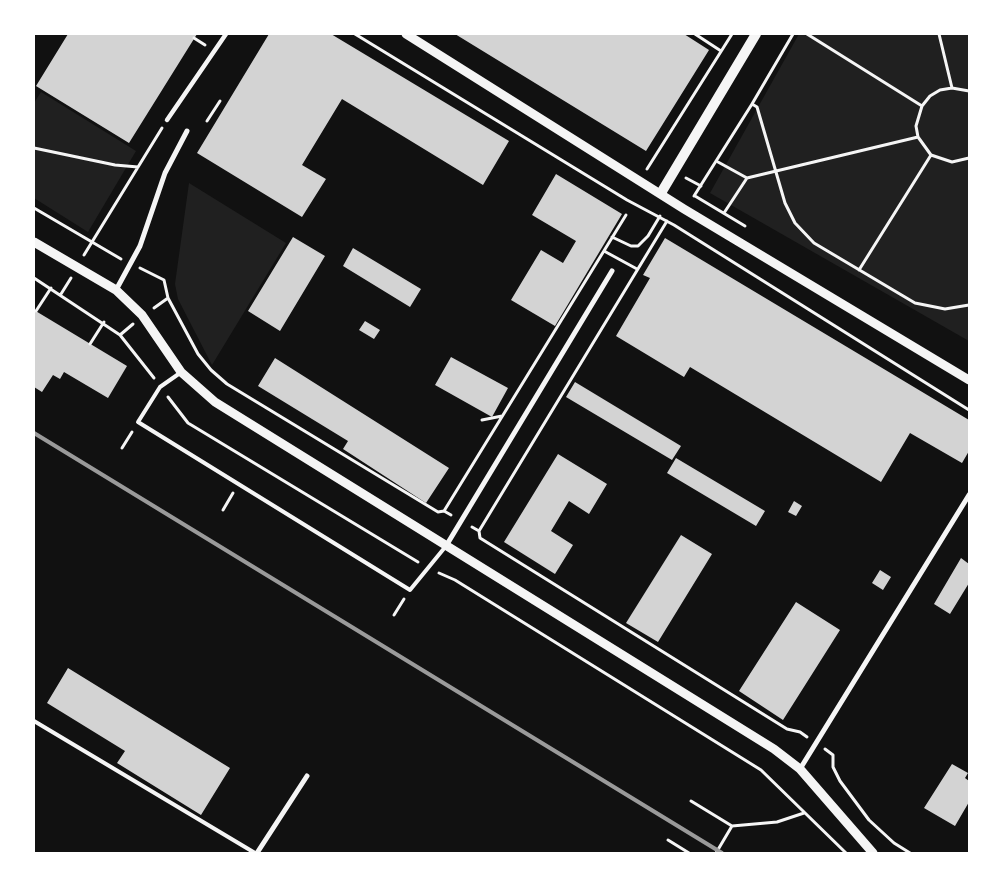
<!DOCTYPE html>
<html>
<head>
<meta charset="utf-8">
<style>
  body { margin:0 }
  #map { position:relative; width:1003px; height:887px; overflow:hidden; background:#111; font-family:"Source Sans 3",sans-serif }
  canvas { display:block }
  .frame { position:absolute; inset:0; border:35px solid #fff; pointer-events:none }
</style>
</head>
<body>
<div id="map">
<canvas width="1003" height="887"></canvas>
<div class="frame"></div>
</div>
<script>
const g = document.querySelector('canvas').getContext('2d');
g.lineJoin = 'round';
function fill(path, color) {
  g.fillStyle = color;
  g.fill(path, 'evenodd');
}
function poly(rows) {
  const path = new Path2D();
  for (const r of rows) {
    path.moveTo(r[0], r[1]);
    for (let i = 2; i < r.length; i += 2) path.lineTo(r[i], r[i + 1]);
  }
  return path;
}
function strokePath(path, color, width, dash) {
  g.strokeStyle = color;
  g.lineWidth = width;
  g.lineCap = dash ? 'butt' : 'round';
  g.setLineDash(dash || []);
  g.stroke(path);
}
const green = poly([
  [799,34,969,34,969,341,710,193],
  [41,92,136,151,88,232,34,198,34,103],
  [189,183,286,243,212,365,178,299,175,284]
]);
const building = poly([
  [68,34,197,34,129,143,36,86],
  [269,34,331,34,509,141,483,185,342,99,302,165,326,179,302,217,197,153],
  [455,34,684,34,709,50,646,151],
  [556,174,622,214,555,326,511,300,541,250,563,263,576,241,532,215],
  [293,237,325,256,280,331,248,311],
  [665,238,969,420,969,451,962,463,910,433,881,482,690,367,684,377,616,336,650,278,643,275],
  [353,248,421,289,410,307,343,266],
  [34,310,127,366,108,398,64,372,60,379,53,375,42,392,34,387],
  [365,321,380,330,374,339,359,330],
  [451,357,508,388,492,417,435,385],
  [275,358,449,468,426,503,343,449,348,441,258,386],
  [575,382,681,446,672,460,566,397],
  [558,454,607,484,589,514,569,501,551,531,573,545,555,574,504,542],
  [676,458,765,511,756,526,667,473],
  [794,501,802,506,796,516,788,512],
  [681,535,712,554,658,642,626,623],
  [961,558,969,564,969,583,950,614,934,604],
  [880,570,891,577,883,590,872,583],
  [796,602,840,630,783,720,739,691],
  [68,668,230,768,201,815,117,763,125,751,47,703],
  [952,764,968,773,965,778,969,781,969,802,955,826,924,808]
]);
const path = poly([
  [355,34,627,200,674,225,969,410],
  [695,34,721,51],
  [793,34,752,104,757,107,785,203,795,223,814,243,915,303,945,309,969,305],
  [807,34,922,106],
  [939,34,952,88],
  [194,38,205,45],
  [969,91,952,88,940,90,930,96,922,106,916,126,918,137,931,155,952,162,969,158],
  [207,121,220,101],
  [34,148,115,165,138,167],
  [718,162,747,178,918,137],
  [647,169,732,34],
  [686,178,701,186],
  [694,196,752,104],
  [695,196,745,226],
  [34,208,121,259],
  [724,213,747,178],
  [612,237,631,246,638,246,648,236,660,216],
  [604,251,637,269],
  [84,255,162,128],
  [140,268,164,280,168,298,198,354,211,370,227,384,438,512,444,511,451,515],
  [859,270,931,155],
  [34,278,120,335,154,378],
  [61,294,71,278],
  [154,308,168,298],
  [36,311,51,288],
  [120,335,133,324],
  [90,344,104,322],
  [168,397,188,423,418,562],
  [482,420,502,416],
  [122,448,132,432],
  [223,510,233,493],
  [444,511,626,215],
  [472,527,479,531,480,538,787,729,800,732,807,737],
  [479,531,667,221],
  [439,573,455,580,761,770,846,853],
  [394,615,404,599],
  [825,749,833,755,833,767,840,781,869,820,894,843,910,853],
  [691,801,732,826],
  [668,840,689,853],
  [716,853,732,826,777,822,804,813]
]);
const service = poly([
  [180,373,160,387,138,422,410,590,446,546],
  [34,721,255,853]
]);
const pedestrian = poly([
  [167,120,226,34]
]);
const minor = poly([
  [116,290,140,246,165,173,187,131],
  [446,546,612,271],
  [800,769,969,495],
  [257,853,307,776]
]);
const tertiary = poly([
  [406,34,684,209,969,380],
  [34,242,116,290,142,315,181,372,215,402,774,749,800,769,873,853]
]);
const secondary = poly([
  [661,193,756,34]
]);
const rail = poly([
  [34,433,722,853]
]);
fill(green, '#202020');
fill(building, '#d3d3d3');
strokePath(path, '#f5f5f5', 3);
strokePath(service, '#f5f5f5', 4);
strokePath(pedestrian, '#f5f5f5', 4.5);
strokePath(minor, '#f5f5f5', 5);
strokePath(tertiary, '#f5f5f5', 9);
strokePath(secondary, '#f5f5f5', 10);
strokePath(rail, '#9a9a9a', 4);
</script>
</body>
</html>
